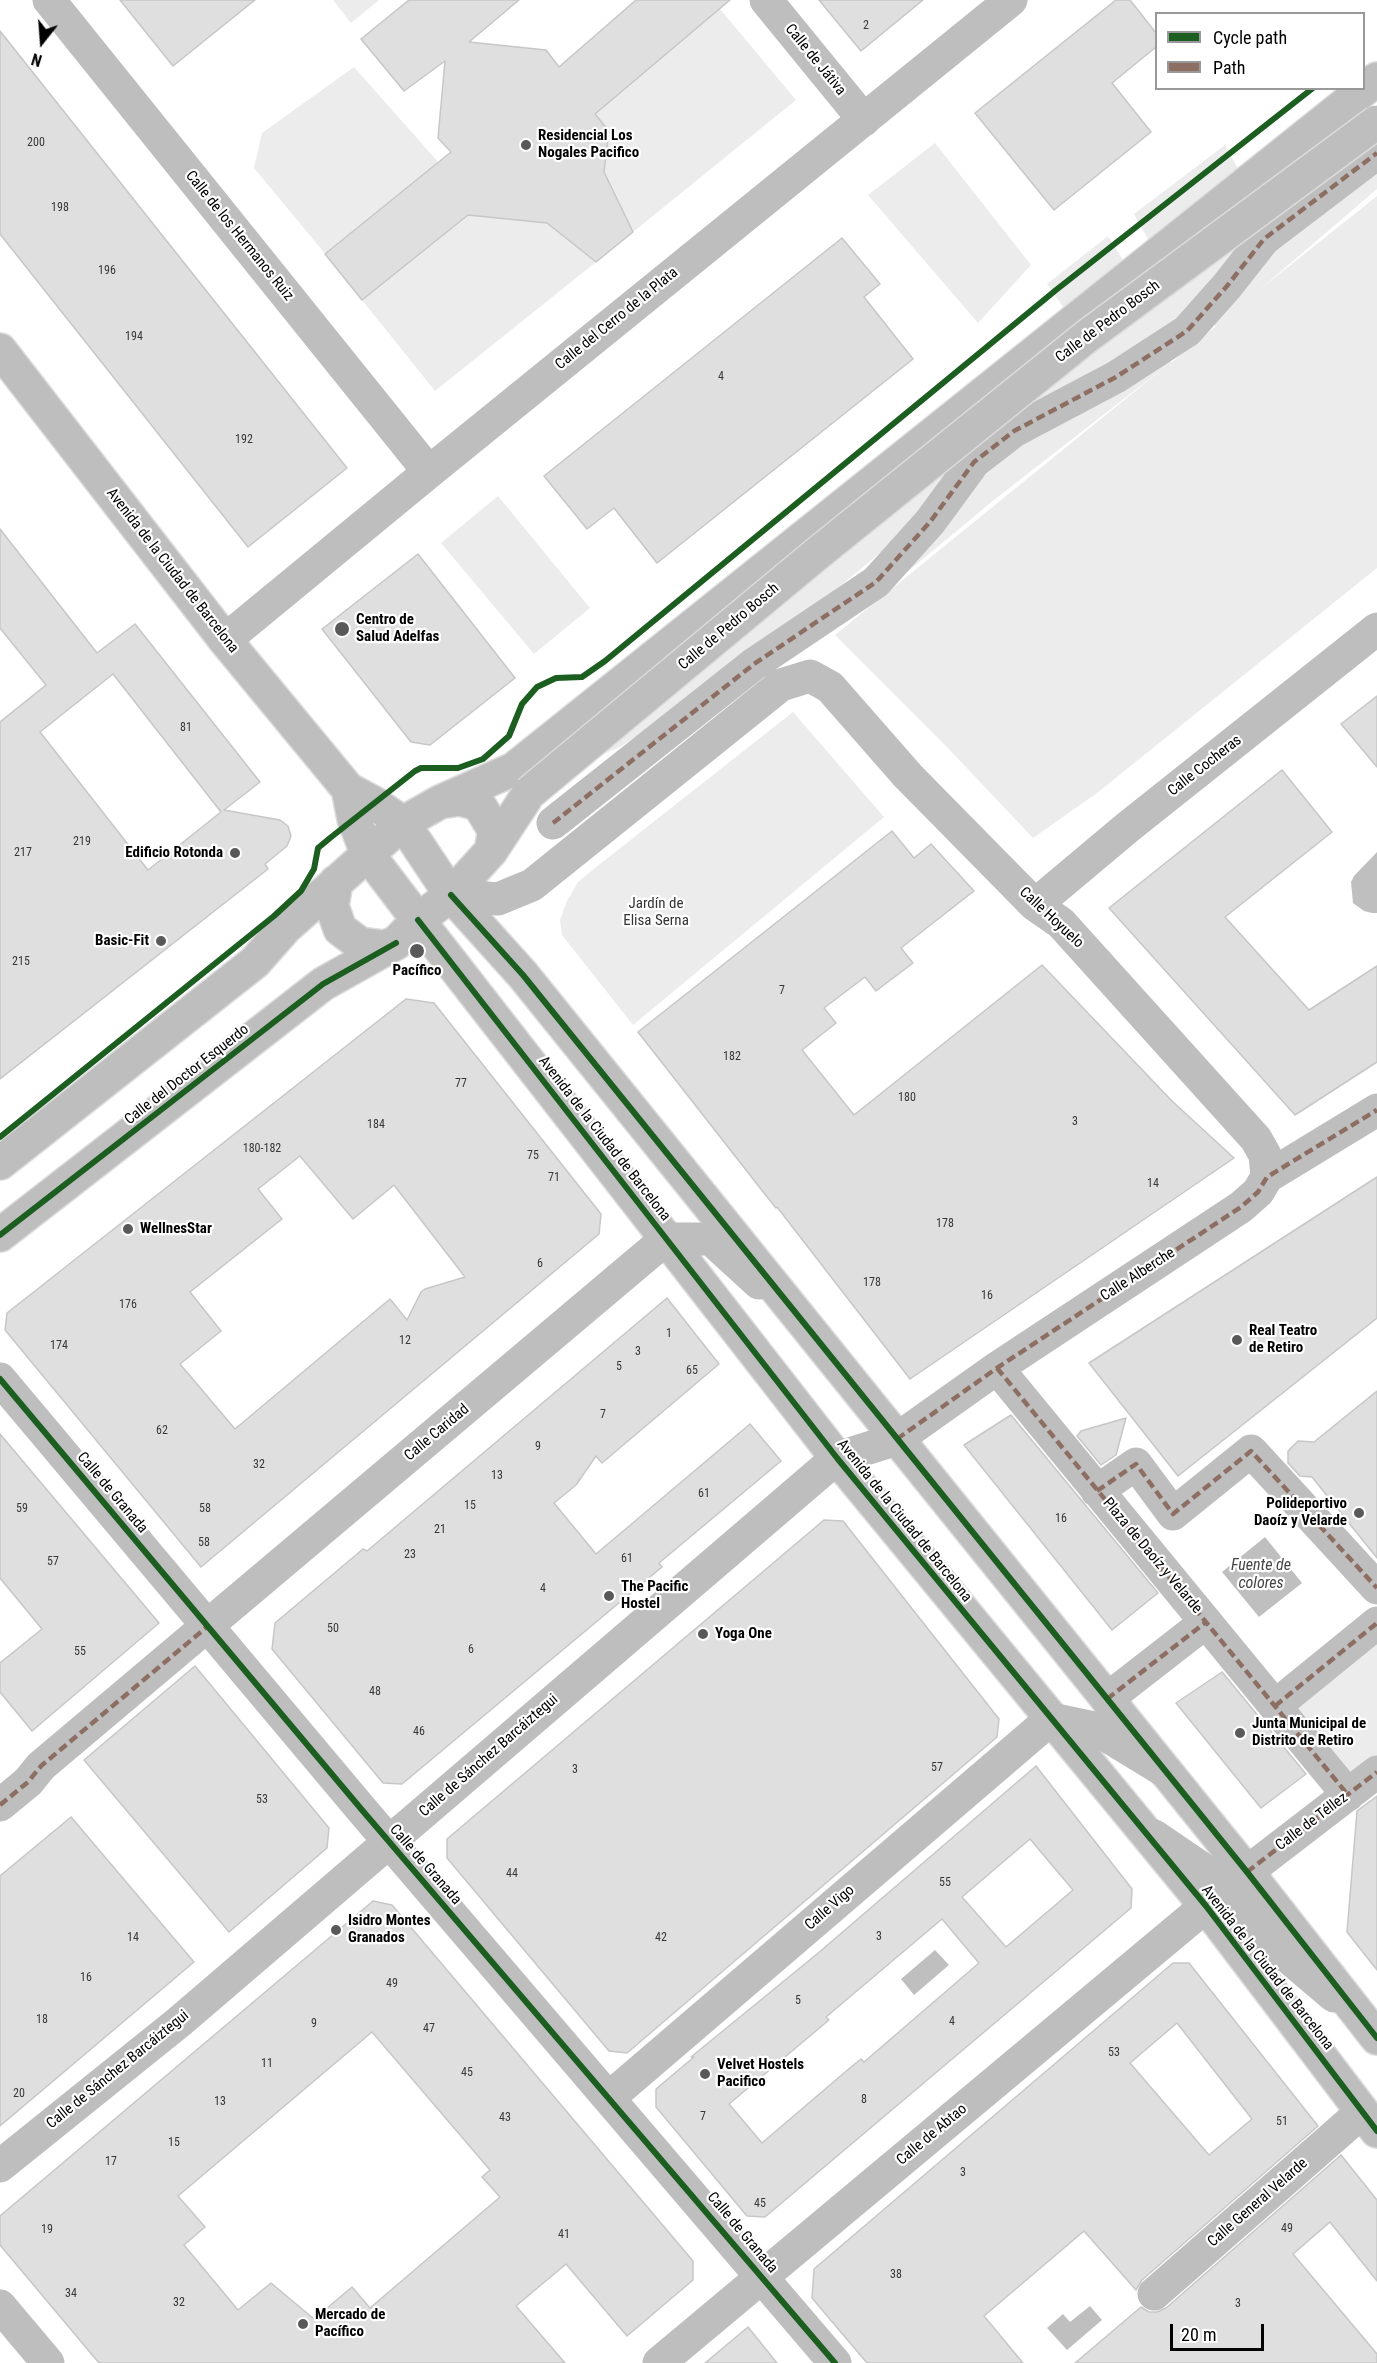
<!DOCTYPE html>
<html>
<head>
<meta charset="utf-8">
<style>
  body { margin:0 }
  #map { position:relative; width:1377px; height:2363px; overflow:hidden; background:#fff; font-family:"Roboto Condensed",sans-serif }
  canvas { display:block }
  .legend { position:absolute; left:1155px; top:12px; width:210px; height:78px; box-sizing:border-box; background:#fff; border:2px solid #999; margin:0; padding:8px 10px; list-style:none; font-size:18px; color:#000 }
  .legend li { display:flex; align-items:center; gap:12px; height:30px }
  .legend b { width:30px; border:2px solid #999 }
  .north { position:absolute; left:12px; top:12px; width:60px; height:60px; -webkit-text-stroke:4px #fff; paint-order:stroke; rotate:197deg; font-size:16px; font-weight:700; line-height:24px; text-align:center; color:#000 }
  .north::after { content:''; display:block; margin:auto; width:21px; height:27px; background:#000; clip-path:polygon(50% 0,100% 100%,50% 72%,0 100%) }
  .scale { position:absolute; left:1170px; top:2324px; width:94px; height:27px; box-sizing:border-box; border:3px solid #000; border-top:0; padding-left:8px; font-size:18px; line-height:21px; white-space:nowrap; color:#000; -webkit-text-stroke:4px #fff; paint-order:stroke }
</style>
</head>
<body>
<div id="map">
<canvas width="1377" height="2363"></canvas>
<ul class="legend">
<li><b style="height:8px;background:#1b5e20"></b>Cycle path</li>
<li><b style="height:8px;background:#8d6e63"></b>Path</li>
</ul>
<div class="north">N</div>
<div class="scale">20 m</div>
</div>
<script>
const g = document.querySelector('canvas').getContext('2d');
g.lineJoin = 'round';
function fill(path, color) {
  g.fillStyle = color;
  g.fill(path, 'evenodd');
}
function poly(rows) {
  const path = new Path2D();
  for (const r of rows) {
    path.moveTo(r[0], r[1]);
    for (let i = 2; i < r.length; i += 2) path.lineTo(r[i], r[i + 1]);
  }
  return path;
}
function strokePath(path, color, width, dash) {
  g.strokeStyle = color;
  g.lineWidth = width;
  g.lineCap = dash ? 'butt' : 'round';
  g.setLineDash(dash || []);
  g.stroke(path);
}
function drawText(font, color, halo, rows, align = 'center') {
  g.font = font + ' "Roboto Condensed",sans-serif';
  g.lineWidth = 4.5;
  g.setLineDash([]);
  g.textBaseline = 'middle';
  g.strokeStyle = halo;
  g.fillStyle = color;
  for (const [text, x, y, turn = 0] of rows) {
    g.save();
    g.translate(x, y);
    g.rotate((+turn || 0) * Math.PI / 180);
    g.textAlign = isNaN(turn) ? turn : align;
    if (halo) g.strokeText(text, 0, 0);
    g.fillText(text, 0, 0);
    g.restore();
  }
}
const green = poly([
  [333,0,379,0,351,23],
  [720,9,796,100,633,232,594,164,606,155,609,131,595,114],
  [354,67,438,162,327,256,254,168,262,133],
  [935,143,1031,265,978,323,868,195],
  [1225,145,1279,243,1377,163,1377,189,1258,291,1377,196,1377,568,1097,793,1033,838,945,745,835,635,1166,366,994,500,906,573,937,526,985,475,1020,445,1167,359,1172,362,1215,327,1215,320,1166,330,1014,416,1092,349,1047,284,1108,236,1150,303,1174,286,1134,214],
  [475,210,483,217,547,223,596,262,435,391,362,300],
  [956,457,933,499,906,530,874,558,782,634,694,699,620,747,599,756],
  [498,496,590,608,534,654,441,543],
  [793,712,884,817,633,1025,562,935,560,920,567,901,578,882,600,864],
  [1377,1610,1377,1759,1345,1785,1271,1692]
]);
const water = poly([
  [1377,852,1377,913,1372,913,1364,911,1353,903,1351,882,1354,876],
  [1265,1537,1302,1583,1259,1617,1222,1572],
  [935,1950,949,1965,914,1995,901,1979],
  [1090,2306,1102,2320,1067,2350,1047,2328,1063,2314,1070,2322]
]);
const building = poly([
  [120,0,255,0,173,66,120,0],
  [409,0,519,0,469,42,546,50,559,67,636,0,730,0,595,114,609,131,604,172,633,232,596,262,547,223,468,215,362,300,325,254,451,152,438,138,445,61,404,91,361,39,409,0],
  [819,0,923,0,861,51,819,0],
  [1116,0,1130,0,1156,33,1156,47,1112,83,1151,132,1054,210,975,113,1116,0],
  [0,31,347,468,248,547,0,234,0,31],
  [842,238,880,284,864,297,913,359,657,563,614,508,587,529,544,476,842,238],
  [0,529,97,653,135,624,260,782,224,810,280,820,288,826,291,836,287,846,265,864,268,869,0,1079,0,722,46,685,0,628,0,529],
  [113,674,221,812,148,870,40,732,113,674],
  [418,554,515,678,430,745,411,742,322,629,418,554],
  [1377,696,1377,767,1341,724,1377,696],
  [1282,770,1332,832,1225,917,1309,1010,1377,966,1377,1062,1295,1115,1109,908,1282,770],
  [892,831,914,858,931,844,974,891,901,948,913,963,876,991,865,977,824,1008,836,1023,802,1050,854,1115,1042,965,1172,1101,1234,1158,910,1379,777,1207,776,1208,764,1193,638,1032,892,831],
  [406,999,434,1003,601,1214,599,1234,201,1567,5,1330,7,1313,406,999],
  [300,1156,353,1219,394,1185,465,1277,425,1289,421,1292,407,1320,390,1299,235,1429,180,1364,221,1331,190,1292,282,1219,258,1189,300,1156],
  [1377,1177,1377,1318,1178,1476,1089,1363,1377,1177],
  [667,1298,719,1364,602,1463,596,1456,576,1485,554,1503,596,1554,750,1424,781,1461,659,1563,662,1567,402,1784,383,1783,272,1649,275,1623,363,1549,367,1551,667,1298],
  [1377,1391,1377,1558,1312,1477,1300,1476,1288,1463,1288,1451,1298,1441,1314,1442,1377,1391],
  [1011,1415,1158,1593,1112,1630,964,1445,1011,1415],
  [1126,1418,1116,1455,1101,1465,1077,1436,1081,1431,1126,1418],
  [0,1434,159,1623,32,1731,0,1692,0,1663,42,1629,0,1578,0,1434],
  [824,1520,843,1521,999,1719,997,1737,627,2053,609,2051,447,1858,447,1839,824,1520],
  [195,1666,329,1828,327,1848,229,1932,84,1760,195,1666],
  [1222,1672,1306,1774,1261,1808,1176,1703,1222,1672],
  [1036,1766,1132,1889,1131,1908,765,2217,747,2216,656,2107,656,2089,694,2057,691,2057,817,1954,1036,1766],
  [1030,1839,1073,1890,1006,1947,962,1897,1030,1839],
  [942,1919,979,1963,864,2062,861,2059,851,2067,762,2143,729,2104,829,2020,826,2017,942,1919],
  [1377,1796,1377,1970,1347,1932,1357,1811,1377,1796],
  [71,1817,194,1962,0,2126,0,1876,71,1817],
  [373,1901,392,1905,693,2261,693,2280,627,2336,566,2264,516,2306,565,2363,99,2363,0,2245,0,2216,373,1901],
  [372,2032,490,2170,482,2177,500,2197,370,2308,352,2287,314,2319,271,2283,238,2310,184,2245,205,2227,178,2196,372,2032],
  [1173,1963,1189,1963,1318,2126,1142,2280,1136,2290,1084,2231,984,2316,1023,2363,867,2363,812,2298,814,2269,1173,1963],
  [1177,2023,1252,2119,1209,2155,1130,2063,1177,2023],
  [1341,2155,1377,2200,1377,2281,1330,2222,1293,2254,1377,2354,1377,2363,1075,2363,1141,2307,1149,2312,1157,2312,1166,2308,1341,2155],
  [748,2327,777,2363,705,2363,748,2327]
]);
const minor = poly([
  [49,0,429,472],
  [766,0,864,120],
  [225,640,429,472,1011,0],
  [553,823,754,664,876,582,930,522,974,462,1014,431,1116,377,1187,331,1227,286,1264,239,1377,153],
  [451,895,498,899,532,885,781,685,810,676,830,687,908,776,1035,905,1061,923,1256,1139,1265,1155,1267,1177],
  [1035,905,1128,827,1377,629],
  [997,1368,1348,1795],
  [0,1379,362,1810,835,2363],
  [1097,1491,1136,1464,1173,1514,1251,1451,1377,1588],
  [1107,1699,1206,1622],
  [1275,1706,1377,1623],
  [0,1805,28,1782,41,1766,666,1239,711,1239,759,1283],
  [1154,1836,1226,1885,1262,1892],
  [1247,1872,1377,1772],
  [610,2097,1051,1719,1094,1728,1163,1770],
  [0,2166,179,2022,837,1458,897,1439,997,1368,1241,1207,1258,1192,1267,1177,1377,1110],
  [1154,2294,1362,2112],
  [0,2306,48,2363],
  [659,2363,1206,1906,1244,1920,1334,1996]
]);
const major = poly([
  [0,350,225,640,348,789,374,803,403,823,451,895,523,975,1247,1872,1377,2038],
  [348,789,354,819,367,853,418,920,837,1458,1206,1906,1377,2131],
  [440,802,460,799,475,803,481,808,493,828,494,835,491,851],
  [336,882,332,906,340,929,360,944,384,947,396,943],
  [0,1163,255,962,285,928,403,823,440,802,514,769,1377,79],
  [0,1235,323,984,396,943,418,920,451,895,491,851,529,793]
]);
const majorBridge = poly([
  [529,793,818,553,1086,337,1377,122]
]);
const quiet = poly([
  [553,823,754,664,876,582,930,522,974,462,1014,431,1116,377,1187,331,1227,286,1264,239,1377,153],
  [997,1368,1348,1795],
  [897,1439,997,1368,1241,1207,1258,1192,1267,1177,1377,1110],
  [1097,1491,1136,1464,1173,1514,1251,1451,1377,1588],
  [1107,1699,1206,1622],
  [1275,1706,1377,1623],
  [0,1805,28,1782,41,1766,208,1626],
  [1247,1872,1377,1772]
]);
const cycleway = poly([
  [451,895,523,975,1247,1872,1377,2038],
  [418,920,837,1458,1206,1906,1377,2131],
  [0,1137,274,916,301,891,314,869,318,848,330,838,415,771,421,768,458,768,483,759,509,736,522,704,537,687,556,678,582,677,605,661,1056,290,1313,88],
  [0,1235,323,984,396,943],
  [0,1379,362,1810,835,2363]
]);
const markers = [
  [526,145,6,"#595959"],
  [342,629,8,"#595959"],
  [235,853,6,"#595959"],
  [161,941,6,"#595959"],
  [417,951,8,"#595959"],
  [128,1229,6,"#595959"],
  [1237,1340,6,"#595959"],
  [1359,1513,6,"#595959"],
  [609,1596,6,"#595959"],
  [703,1634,6,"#595959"],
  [1240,1733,6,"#595959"],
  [336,1930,6,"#595959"],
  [705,2074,6,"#595959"],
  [303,2324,6,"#595959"]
];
const numberNames = [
  ["2",866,26],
  ["200",36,143],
  ["198",60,208],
  ["196",107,271],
  ["194",134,337],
  ["4",721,377],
  ["192",244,440],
  ["81",186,728],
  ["219",82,842],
  ["217",23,853],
  ["215",21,962],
  ["7",782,991],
  ["182",732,1057],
  ["77",461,1084],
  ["180",907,1098],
  ["3",1075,1122],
  ["184",376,1125],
  ["180-182",262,1149],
  ["75",533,1156],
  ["71",554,1178],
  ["14",1153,1184],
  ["178",945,1224],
  ["6",540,1264],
  ["178",872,1283],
  ["16",987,1296],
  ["176",128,1305],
  ["1",669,1334],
  ["12",405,1341],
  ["174",59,1346],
  ["3",638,1352],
  ["5",619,1367],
  ["65",692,1371],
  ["7",603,1415],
  ["62",162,1431],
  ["9",538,1447],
  ["32",259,1465],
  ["13",497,1476],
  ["61",704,1494],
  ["15",470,1506],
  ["59",22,1509],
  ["58",205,1509],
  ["16",1061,1519],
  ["21",440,1530],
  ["58",204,1543],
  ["23",410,1555],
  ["61",627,1559],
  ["57",53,1562],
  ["4",543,1589],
  ["50",333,1629],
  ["6",471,1650],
  ["55",80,1652],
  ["48",375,1692],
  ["46",419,1732],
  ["57",937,1768],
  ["3",575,1770],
  ["53",262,1800],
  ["44",512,1874],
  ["55",945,1883],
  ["3",879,1937],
  ["14",133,1938],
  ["42",661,1938],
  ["16",86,1978],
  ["49",392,1984],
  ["5",798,2001],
  ["18",42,2020],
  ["4",952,2022],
  ["9",314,2024],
  ["47",429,2029],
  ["53",1114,2053],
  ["11",267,2064],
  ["45",467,2073],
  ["20",19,2094],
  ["8",864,2100],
  ["13",220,2102],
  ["7",703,2117],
  ["43",505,2118],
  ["51",1282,2122],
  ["15",174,2143],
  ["17",111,2162],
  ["3",963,2173],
  ["45",760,2204],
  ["49",1287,2229],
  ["19",47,2230],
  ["41",564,2235],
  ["38",896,2275],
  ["34",71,2294],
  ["32",179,2303],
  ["3",1238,2304]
];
const streetNames = [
  ["Calle de Játiva",815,60,51],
  ["Calle de los Hermanos Ruiz",239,236,51],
  ["Calle del Cerro de la Plata",617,319,-39],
  ["Calle de Pedro Bosch",1108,322,-37],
  ["Avenida de la Ciudad de Barcelona",172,571,52],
  ["Calle de Pedro Bosch",729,627,-40],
  ["Calle Cocheras",1205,766,-38],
  ["Calle Hoyuelo",1051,918,43],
  ["Calle del Doctor Esquerdo",187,1075,-38],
  ["Avenida de la Ciudad de Barcelona",604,1139,52],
  ["Calle Alberche",1138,1275,-33],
  ["Calle Caridad",437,1433,-40],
  ["Calle de Granada",112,1493,50],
  ["Avenida de la Ciudad de Barcelona",904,1521,51],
  ["Plaza de Daoíz y Velarde",1152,1556,50],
  ["Calle de Sánchez Barcáiztegui",489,1756,-41],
  ["Calle de Téllez",1312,1822,-37],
  ["Calle de Granada",425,1865,49],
  ["Calle Vigo",830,1908,-41],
  ["Avenida de la Ciudad de Barcelona",1267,1968,52],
  ["Calle de Sánchez Barcáiztegui",118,2070,-39],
  ["Calle de Abtao",932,2135,-40],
  ["Calle General Velarde",1258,2203,-41],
  ["Calle de Granada",742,2233,50]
];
const poiNames = [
  ["Residencial Los",538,136],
  ["Nogales Pacifico",538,153],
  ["Centro de",356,620],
  ["Salud Adelfas",356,637],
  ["Edificio Rotonda",223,853,"right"],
  ["Basic-Fit",149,941,"right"],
  ["Pacífico",417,971,"center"],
  ["WellnesStar",140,1229],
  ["Real Teatro",1249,1331],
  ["de Retiro",1249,1348],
  ["Polideportivo",1347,1504,"right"],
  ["Daoíz y Velarde",1347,1521,"right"],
  ["The Pacific",621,1587],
  ["Hostel",621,1604],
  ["Yoga One",715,1634],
  ["Junta Municipal de",1252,1724],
  ["Distrito de Retiro",1252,1741],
  ["Isidro Montes",348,1921],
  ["Granados",348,1938],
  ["Velvet Hostels",717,2065],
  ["Pacifico",717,2082],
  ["Mercado de",315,2315],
  ["Pacífico",315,2332]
];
const parkNames = [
  ["Jardín de",656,904],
  ["Elisa Serna",656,921]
];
const waterNames = [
  ["Fuente de",1261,1566],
  ["colores",1261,1584]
];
fill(green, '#ececec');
fill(water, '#bfbfbf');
fill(building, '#dfdfdf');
strokePath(building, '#c7c7c7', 1.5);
strokePath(major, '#dbdbdb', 36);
strokePath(minor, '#bebebe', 33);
strokePath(major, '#bebebe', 33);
strokePath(majorBridge, '#dbdbdb', 36, []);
strokePath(majorBridge, '#bebebe', 33);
strokePath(quiet, '#8d6e63', 4.5, [9, 4.5]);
strokePath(cycleway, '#1b5e20', 6);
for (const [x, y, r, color] of markers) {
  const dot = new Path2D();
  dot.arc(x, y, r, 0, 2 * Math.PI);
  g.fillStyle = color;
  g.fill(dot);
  strokePath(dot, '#fff', 2);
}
drawText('12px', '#383838', null, numberNames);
drawText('15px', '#000', '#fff', streetNames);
drawText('bold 15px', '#000', '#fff', poiNames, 'left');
drawText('15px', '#333', '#fff', parkNames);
drawText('italic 16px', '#444', '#fff', waterNames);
</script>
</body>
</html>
